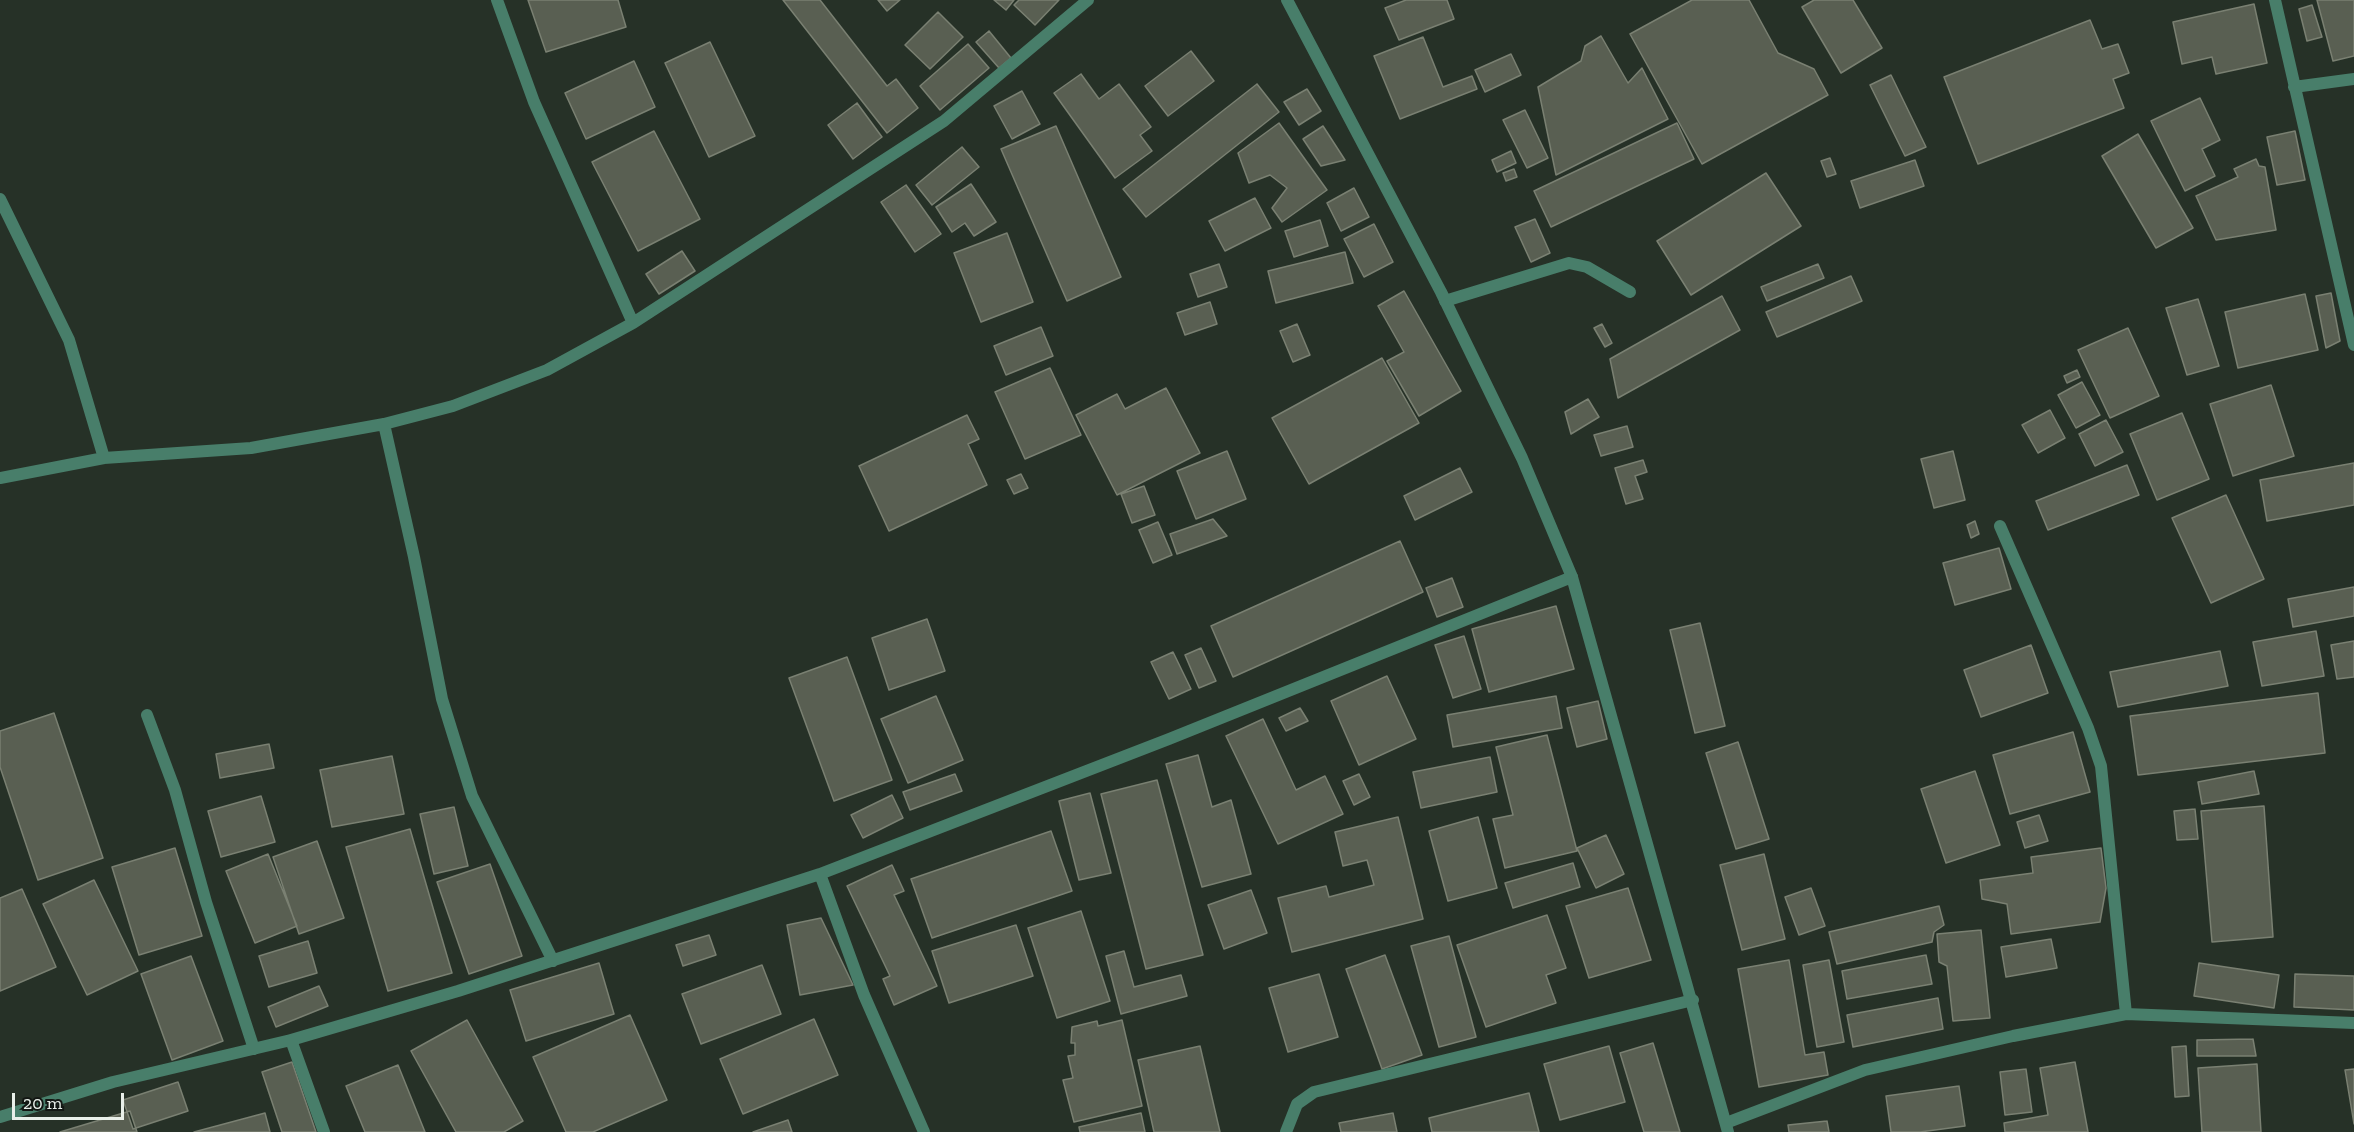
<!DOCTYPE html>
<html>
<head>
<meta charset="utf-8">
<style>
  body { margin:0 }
  #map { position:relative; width:2354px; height:1132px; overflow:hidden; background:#263127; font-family:"Zilla Slab",serif }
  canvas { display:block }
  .scale { position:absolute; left:12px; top:1093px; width:112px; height:27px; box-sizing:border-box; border:3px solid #e9f0ea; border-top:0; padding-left:8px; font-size:18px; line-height:21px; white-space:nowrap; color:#e9f0ea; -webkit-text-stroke:4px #131713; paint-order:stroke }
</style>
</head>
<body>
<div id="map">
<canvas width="2354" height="1132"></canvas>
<div class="scale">20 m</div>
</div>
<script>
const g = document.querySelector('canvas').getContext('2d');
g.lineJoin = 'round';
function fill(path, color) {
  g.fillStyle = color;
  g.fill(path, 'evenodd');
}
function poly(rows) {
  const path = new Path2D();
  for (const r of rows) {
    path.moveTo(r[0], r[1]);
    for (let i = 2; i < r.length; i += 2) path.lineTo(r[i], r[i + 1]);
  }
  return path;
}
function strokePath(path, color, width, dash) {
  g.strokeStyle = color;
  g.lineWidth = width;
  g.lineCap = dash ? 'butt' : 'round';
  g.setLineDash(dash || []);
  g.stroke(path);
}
const building = poly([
  [528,0,618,0,626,27,546,52,528,0],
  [783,0,820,0,887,86,896,79,918,108,887,133,783,0],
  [878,0,900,0,887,11,878,0],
  [994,0,1014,0,1006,10,994,0],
  [1019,0,1059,0,1035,25,1014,5,1019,0],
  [1406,0,1447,0,1454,19,1399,40,1385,8,1406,0],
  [1692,0,1749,0,1778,53,1814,69,1828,95,1702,164,1630,34,1692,0],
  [1814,0,1853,0,1882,48,1841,73,1802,7,1814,0],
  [2317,0,2354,0,2354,56,2333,61,2317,0],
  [2254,4,2267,63,2216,74,2212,57,2182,64,2173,22,2254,4],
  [2312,5,2322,37,2307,41,2299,9,2312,5],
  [938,12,963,37,930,69,905,45,938,12],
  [2090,20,2102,49,2118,44,2129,73,2113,79,2124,108,1978,164,1944,77,2090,20],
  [989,31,1011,58,999,68,976,42,989,31],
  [1601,36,1628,83,1642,68,1668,119,1556,175,1538,87,1581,61,1585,46,1601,36],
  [1423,37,1443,87,1472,76,1477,89,1400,119,1374,56,1423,37],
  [710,42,755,136,709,157,665,63,710,42],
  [968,44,989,68,940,110,920,86,968,44],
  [1191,51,1214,81,1168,116,1145,86,1191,51],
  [1511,54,1521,75,1485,92,1475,70,1511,54],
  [634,61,655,107,586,139,565,93,634,61],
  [1081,74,1099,99,1119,84,1151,127,1140,135,1152,151,1115,178,1054,93,1081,74],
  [1891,75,1926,147,1905,156,1870,85,1891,75],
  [1257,84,1279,112,1146,217,1123,189,1257,84],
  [1307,89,1321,111,1299,125,1284,102,1307,89],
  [1022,91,1040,124,1012,139,994,106,1022,91],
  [2200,98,2220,140,2202,149,2215,176,2185,191,2151,121,2200,98],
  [857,103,882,137,853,159,828,125,857,103],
  [1525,110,1548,158,1527,168,1503,120,1525,110],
  [1279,123,1327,190,1282,222,1272,208,1287,188,1270,175,1249,183,1238,153,1279,123],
  [1677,123,1694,159,1551,227,1534,191,1677,123],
  [1056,126,1121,277,1067,301,1001,149,1056,126],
  [1323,126,1345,160,1321,166,1303,139,1323,126],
  [654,131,700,219,638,251,592,162,654,131],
  [2295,131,2305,180,2277,185,2267,137,2295,131],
  [2138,134,2193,228,2156,248,2102,156,2138,134],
  [962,147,979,167,932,205,916,185,962,147],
  [1511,151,1516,163,1497,172,1492,160,1511,151],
  [1830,158,1836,174,1827,177,1821,161,1830,158],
  [2256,159,2259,166,2265,167,2276,230,2216,240,2196,196,2238,177,2234,169,2256,159],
  [1915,160,1924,186,1860,208,1851,181,1915,160],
  [1514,169,1517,177,1506,181,1503,173,1514,169],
  [1766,173,1801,226,1691,295,1657,241,1766,173],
  [971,184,996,222,974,236,965,223,952,232,936,207,971,184],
  [906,185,941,234,915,252,881,202,906,185],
  [1354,188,1369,217,1341,231,1327,203,1354,188],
  [1255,198,1271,228,1225,251,1209,221,1255,198],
  [1535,219,1550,253,1531,262,1515,227,1535,219],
  [1320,220,1328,246,1294,257,1285,231,1320,220],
  [1374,224,1393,262,1364,277,1344,239,1374,224],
  [1007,233,1033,302,981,322,954,253,1007,233],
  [682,251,695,271,659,294,646,274,682,251],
  [1345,252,1353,283,1276,303,1268,271,1345,252],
  [1219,264,1227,287,1198,297,1190,274,1219,264],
  [1818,264,1824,278,1767,301,1761,287,1818,264],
  [1851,276,1862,301,1777,337,1766,312,1851,276],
  [1404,291,1461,391,1419,416,1387,361,1404,352,1378,306,1404,291],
  [2331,293,2340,341,2326,348,2316,296,2331,293],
  [2305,294,2318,350,2238,368,2225,312,2305,294],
  [1722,296,1740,330,1618,398,1610,359,1722,296],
  [2198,299,2219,366,2187,375,2166,308,2198,299],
  [1210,302,1217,324,1185,335,1177,313,1210,302],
  [1297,324,1310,355,1293,362,1280,331,1297,324],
  [1602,324,1612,343,1605,347,1594,328,1602,324],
  [1041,327,1053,356,1006,375,994,346,1041,327],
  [2128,328,2159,396,2110,418,2078,350,2128,328],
  [1382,358,1419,423,1309,484,1272,418,1382,358],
  [1050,368,1081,435,1025,459,995,392,1050,368],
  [2077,370,2080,377,2067,383,2064,376,2077,370],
  [2082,382,2100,415,2076,428,2058,395,2082,382],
  [2271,385,2294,456,2233,476,2210,404,2271,385],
  [1166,388,1200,453,1117,495,1076,415,1117,394,1125,409,1166,388],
  [1588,399,1599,417,1571,434,1565,412,1588,399],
  [2050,410,2065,438,2038,453,2022,425,2050,410],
  [2182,413,2209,479,2157,500,2130,434,2182,413],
  [967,415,979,439,968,444,987,485,889,531,859,466,967,415],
  [2106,420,2123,452,2095,466,2079,434,2106,420],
  [1627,426,1633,447,1601,456,1594,435,1627,426],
  [1227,451,1246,499,1196,519,1177,471,1227,451],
  [1953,451,1965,500,1934,508,1921,459,1953,451],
  [1643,460,1647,472,1635,476,1643,499,1626,504,1615,468,1643,460],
  [2354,463,2354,505,2267,521,2260,480,2354,463],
  [2127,465,2139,495,2048,530,2036,501,2127,465],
  [1460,468,1472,492,1415,520,1404,496,1460,468],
  [1021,474,1028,488,1014,494,1007,480,1021,474],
  [1144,486,1155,515,1132,523,1121,494,1144,486],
  [2226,495,2264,579,2211,603,2172,518,2226,495],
  [1213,519,1227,536,1177,554,1170,534,1213,519],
  [1975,521,1979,534,1971,538,1967,525,1975,521],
  [1158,522,1172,555,1153,563,1139,530,1158,522],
  [1400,541,1423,592,1233,677,1211,626,1400,541],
  [1999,548,2011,589,1955,605,1943,563,1999,548],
  [1452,578,1463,607,1437,617,1426,588,1452,578],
  [2354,587,2354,616,2293,627,2288,599,2354,587],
  [1556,606,1574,669,1489,692,1472,629,1556,606],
  [927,619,945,671,889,690,872,638,927,619],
  [1700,623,1725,726,1695,733,1670,630,1700,623],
  [2316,631,2324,676,2262,686,2253,642,2316,631],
  [1464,636,1481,689,1453,698,1435,645,1464,636],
  [2354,641,2354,677,2337,679,2331,645,2354,641],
  [2031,645,2048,693,1981,717,1964,670,2031,645],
  [1201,648,1216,681,1199,688,1185,655,1201,648],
  [2220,651,2228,686,2118,707,2110,672,2220,651],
  [1173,652,1191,689,1169,699,1151,662,1173,652],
  [847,657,892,780,834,801,789,678,847,657],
  [1387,676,1416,739,1359,765,1331,701,1387,676],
  [2318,693,2325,753,2138,775,2130,716,2318,693],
  [936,696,963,760,908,783,881,719,936,696],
  [1556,696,1562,728,1453,747,1447,715,1556,696],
  [1598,701,1607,739,1577,747,1567,708,1598,701],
  [1300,708,1308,721,1286,731,1279,718,1300,708],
  [54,713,103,858,38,880,0,767,0,731,54,713],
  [1263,719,1296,790,1325,776,1343,814,1278,844,1226,736,1263,719],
  [2073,732,2090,792,2010,814,1993,755,2073,732],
  [1547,735,1577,851,1505,868,1493,819,1513,815,1496,747,1547,735],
  [1738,742,1769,839,1736,849,1706,753,1738,742],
  [269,744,274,768,220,778,216,754,269,744],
  [1198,755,1212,807,1231,800,1251,874,1202,887,1166,764,1198,755],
  [392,756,404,814,332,827,320,770,392,756],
  [1490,757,1497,792,1421,808,1413,772,1490,757],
  [1975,771,2000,845,1946,863,1921,789,1975,771],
  [2254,771,2259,794,2202,804,2198,782,2254,771],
  [955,774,962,791,910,810,903,792,955,774],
  [1359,774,1370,797,1354,805,1343,781,1359,774],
  [1157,780,1203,955,1146,969,1101,794,1157,780],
  [1090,793,1111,873,1079,880,1059,801,1090,793],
  [892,795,903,818,863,838,851,815,892,795],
  [261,796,275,842,221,857,208,811,261,796],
  [2264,806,2273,937,2212,942,2201,811,2264,806],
  [454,807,468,866,434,874,420,814,454,807],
  [2195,809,2198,839,2177,840,2174,811,2195,809],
  [2039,815,2048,841,2025,848,2017,822,2039,815],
  [1398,817,1423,919,1292,952,1278,898,1326,886,1329,897,1374,885,1367,860,1343,866,1335,832,1398,817],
  [1478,817,1497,888,1448,901,1429,831,1478,817],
  [410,829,452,973,388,991,346,847,410,829],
  [1051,831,1072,891,932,938,911,879,1051,831],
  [1606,835,1624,874,1596,888,1577,848,1606,835],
  [317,841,344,918,299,934,273,857,317,841],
  [175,848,202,936,139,955,112,867,175,848],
  [2101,848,2106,888,2100,922,2011,934,2007,904,1982,899,1980,880,2033,873,2031,857,2101,848],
  [268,854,297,926,255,943,226,871,268,854],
  [1764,854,1785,939,1742,950,1720,865,1764,854],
  [1573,863,1580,887,1513,908,1505,883,1573,863],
  [490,864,522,956,469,974,437,882,490,864],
  [892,865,904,891,894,895,937,986,894,1005,883,979,890,976,847,886,892,865],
  [94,880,138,971,87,995,43,904,94,880],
  [1628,888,1651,960,1589,978,1566,906,1628,888],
  [1811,888,1825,926,1799,935,1785,897,1811,888],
  [22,889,56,967,0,991,0,898,22,889],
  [1251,890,1267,933,1224,949,1208,905,1251,890],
  [1939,906,1944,925,1934,932,1932,942,1837,964,1829,932,1939,906],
  [1081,911,1110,1001,1057,1018,1028,928,1081,911],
  [1547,915,1566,968,1546,975,1556,1003,1486,1027,1457,945,1547,915],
  [821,918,853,985,800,995,787,925,821,918],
  [1016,925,1033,976,949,1003,932,951,1016,925],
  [1981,930,1990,1018,1953,1021,1947,966,1939,962,1937,934,1981,930],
  [709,935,716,955,683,966,676,945,709,935],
  [1449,936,1476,1037,1439,1047,1411,946,1449,936],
  [2051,939,2057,968,2006,977,2001,947,2051,939],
  [308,941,317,973,269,987,259,956,308,941],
  [1124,951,1134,987,1181,975,1187,996,1121,1014,1106,956,1124,951],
  [1385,955,1422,1055,1382,1069,1346,969,1385,955],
  [1926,955,1932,984,1847,999,1842,971,1926,955],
  [191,956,223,1041,172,1060,141,974,191,956],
  [1789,960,1805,1055,1824,1052,1828,1075,1759,1087,1738,969,1789,960],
  [1829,960,1844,1042,1817,1047,1803,965,1829,960],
  [599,963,614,1014,526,1041,510,990,599,963],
  [2199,963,2279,975,2274,1008,2194,996,2199,963],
  [762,965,781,1014,701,1044,682,994,762,965],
  [1319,974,1338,1037,1288,1052,1269,988,1319,974],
  [2295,974,2354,976,2354,1010,2294,1007,2295,974],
  [319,986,328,1006,276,1027,268,1007,319,986],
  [1938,998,1943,1029,1853,1047,1847,1015,1938,998],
  [630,1015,667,1100,593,1132,566,1132,533,1057,630,1015],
  [814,1019,838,1075,743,1114,720,1059,814,1019],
  [467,1020,523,1121,504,1132,456,1132,411,1051,467,1020],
  [1122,1020,1142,1106,1074,1122,1063,1080,1073,1078,1068,1056,1075,1055,1075,1043,1071,1043,1072,1027,1097,1021,1098,1026,1122,1020],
  [2253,1039,2256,1056,2197,1056,2197,1040,2253,1039],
  [1653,1043,1680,1132,1644,1132,1620,1053,1653,1043],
  [1200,1046,1220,1132,1154,1132,1138,1060,1200,1046],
  [1609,1046,1625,1102,1560,1120,1544,1064,1609,1046],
  [2186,1046,2189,1096,2175,1097,2172,1047,2186,1046],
  [292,1062,316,1132,282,1132,262,1072,292,1062],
  [2075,1062,2088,1132,2005,1132,2004,1123,2048,1115,2040,1068,2075,1062],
  [2257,1064,2261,1132,2202,1132,2198,1068,2257,1064],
  [398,1065,425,1132,365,1132,346,1086,398,1065],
  [2026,1069,2032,1112,2005,1115,2000,1072,2026,1069],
  [2354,1069,2354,1124,2345,1070,2354,1069],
  [178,1082,188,1111,133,1129,123,1100,178,1082],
  [1959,1086,1965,1126,1920,1132,1891,1132,1886,1096,1959,1086],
  [1529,1093,1539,1132,1432,1132,1429,1118,1529,1093],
  [130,1111,137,1132,60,1132,130,1111],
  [265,1113,270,1132,194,1132,265,1113],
  [1141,1113,1145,1132,1080,1132,1079,1127,1141,1113],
  [1393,1113,1397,1132,1341,1132,1339,1123,1393,1113],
  [788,1120,792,1132,753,1132,788,1120],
  [1827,1121,1829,1132,1789,1132,1788,1125,1827,1121]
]);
const service = poly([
  [1445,301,1569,263,1587,267,1630,292]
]);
const minor = poly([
  [497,0,534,102,633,323],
  [2275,0,2354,345],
  [2294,87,2354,79],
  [0,199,69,340,104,458],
  [384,424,414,557,442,699,472,796,553,961],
  [0,478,104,458,251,448,384,424,453,406,547,370,633,323,944,121,1088,0],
  [2000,526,2088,728,2101,766,2126,1014],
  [147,715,175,790,206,902,254,1049],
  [820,874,864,995,924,1132],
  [291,1040,324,1132],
  [0,1117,113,1082,291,1040,458,991,820,874,1169,739,1572,577],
  [1726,1123,1865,1070,2013,1036,2126,1014,2354,1023],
  [1286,1132,1297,1104,1314,1092,1693,1000]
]);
const tertiary = poly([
  [1287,0,1441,292,1522,458,1572,577,1728,1132]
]);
fill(building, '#595f52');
strokePath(building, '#7a8072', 1.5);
strokePath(service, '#487e6a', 12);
strokePath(minor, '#487e6a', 12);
strokePath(tertiary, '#487e6a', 12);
</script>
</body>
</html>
